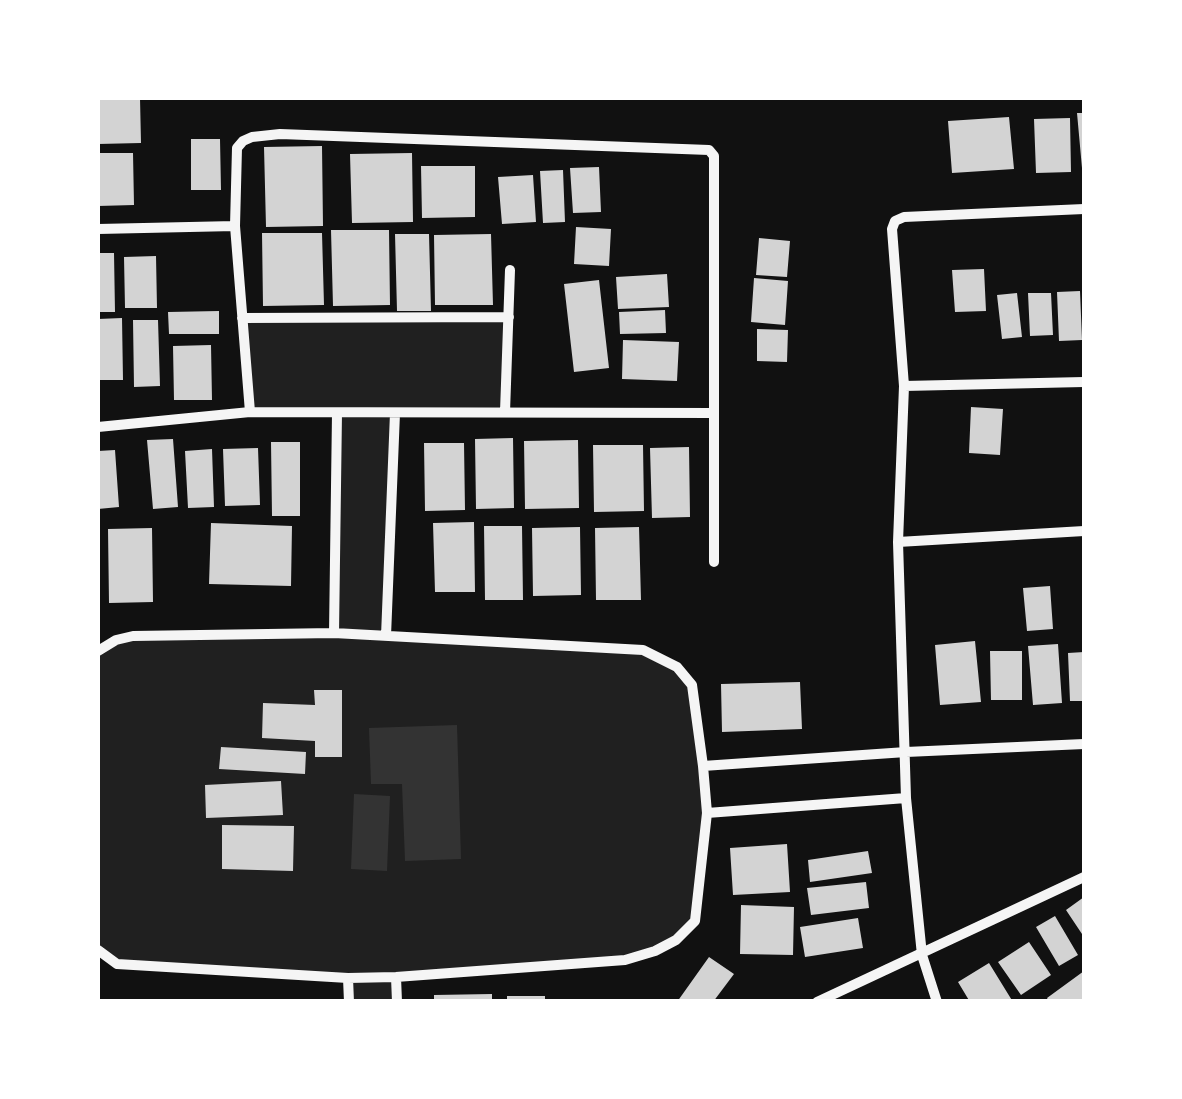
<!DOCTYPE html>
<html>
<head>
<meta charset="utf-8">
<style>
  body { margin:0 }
  #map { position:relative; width:1182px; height:1099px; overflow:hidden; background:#111; font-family:Helvetica,sans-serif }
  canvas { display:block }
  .frame { position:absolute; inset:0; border:100px solid #fff; pointer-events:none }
</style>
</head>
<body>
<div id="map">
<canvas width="1182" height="1099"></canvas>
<div class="frame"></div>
</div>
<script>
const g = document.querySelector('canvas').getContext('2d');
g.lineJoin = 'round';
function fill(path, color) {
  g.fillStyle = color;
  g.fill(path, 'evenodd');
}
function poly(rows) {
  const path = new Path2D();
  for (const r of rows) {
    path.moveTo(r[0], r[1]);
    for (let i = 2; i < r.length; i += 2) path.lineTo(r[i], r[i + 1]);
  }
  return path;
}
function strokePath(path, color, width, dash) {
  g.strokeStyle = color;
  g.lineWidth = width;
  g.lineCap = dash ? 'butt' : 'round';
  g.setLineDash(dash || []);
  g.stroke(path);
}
const green = poly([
  [509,317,505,412,396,413,387,635,643,650,663,659,692,685,707,813,695,921,676,940,625,960,397,977,397,1002,349,1001,348,978,117,964,98,950,98,651,116,640,334,633,337,413,250,412,242,318]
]);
const water = poly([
  [457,725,461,859,405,861,402,784,371,784,369,728],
  [354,794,390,796,387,871,351,869]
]);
const building = poly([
  [98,98,140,98,141,143,98,144],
  [1077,113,1084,113,1084,168,1082,168],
  [1009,117,1014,169,952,173,948,121],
  [1070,118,1071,172,1036,173,1034,119],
  [191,139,220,139,221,190,191,190],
  [322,146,323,226,266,227,264,147],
  [98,153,133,153,134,205,98,206],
  [412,153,413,222,352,223,350,154],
  [421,166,475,166,475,217,422,218],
  [599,167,601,212,573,213,570,168],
  [563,170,565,222,543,223,540,171],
  [533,175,536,222,502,224,498,177],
  [576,227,611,229,609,266,574,264],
  [331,230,389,230,390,305,333,306],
  [262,233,322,233,324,305,263,306],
  [395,234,429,234,431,311,397,311],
  [491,234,493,305,435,305,434,235],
  [759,238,790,241,787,277,756,275],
  [98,253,114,253,115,312,98,312],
  [156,256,157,308,125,308,124,257],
  [984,269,986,311,955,312,952,270],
  [667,274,669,307,618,309,616,277],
  [754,278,788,281,785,325,751,322],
  [599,280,609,368,574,372,564,284],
  [1080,291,1082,340,1059,341,1057,292],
  [1017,293,1022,337,1002,339,997,295],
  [1028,293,1051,293,1053,335,1030,336],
  [665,310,666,333,620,334,619,312],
  [219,311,219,334,169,334,168,312],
  [122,318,123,380,98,380,98,319],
  [133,320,158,320,160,386,134,387],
  [757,329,788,330,787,362,757,361],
  [623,340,679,342,677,381,622,379],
  [211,345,212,400,174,400,173,346],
  [971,407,1003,409,1000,455,969,453],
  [513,438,514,508,476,509,475,439],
  [173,439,178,507,153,509,147,440],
  [578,440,579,508,525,509,524,441],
  [271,442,300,442,300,516,272,516],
  [424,443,464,443,465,510,425,511],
  [593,445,643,445,644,511,594,512],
  [689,447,690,517,652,518,650,448],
  [258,448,260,505,225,506,223,449],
  [212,449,214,507,188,508,185,451],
  [115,450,119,507,98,509,98,451],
  [474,522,475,592,435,592,433,523],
  [211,523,292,526,291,586,209,584],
  [484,526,522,526,523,600,485,600],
  [580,527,581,595,533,596,532,528],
  [639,527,641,600,596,600,595,528],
  [152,528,153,602,109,603,108,529],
  [1050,586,1053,629,1027,631,1023,588],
  [975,641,981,702,940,705,935,645],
  [1058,644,1062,703,1033,705,1028,646],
  [990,651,1022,651,1022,700,991,700],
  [1084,652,1084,701,1070,701,1068,653],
  [800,682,802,729,722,732,721,684],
  [314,690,342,690,342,757,315,757,315,741,262,738,263,703,315,705],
  [221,747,306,752,305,774,219,769],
  [281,781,283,815,206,818,205,785],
  [222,825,294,826,293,871,222,869],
  [787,844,790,892,733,895,730,848],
  [868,851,872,873,810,882,808,860],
  [866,882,869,908,811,915,807,888],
  [1084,897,1084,937,1066,910],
  [741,905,794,907,793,955,740,954],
  [1055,916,1078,955,1059,966,1036,927],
  [858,918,863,948,805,957,800,927],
  [1029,942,1051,975,1021,995,998,962],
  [709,957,734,974,713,1002,677,1002],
  [989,963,1013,1002,970,1002,958,982],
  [1084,971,1084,1002,1049,1002,1047,998],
  [492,994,492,1002,434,1002,434,995],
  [507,996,545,996,545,1002,507,1002]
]);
const minor = poly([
  [235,226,250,412],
  [98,229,235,226,237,148,243,141,252,137,280,134,709,150,714,156,714,562],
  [242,318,509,317],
  [904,386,1084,382],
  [505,412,510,270],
  [98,427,250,412,713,413],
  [898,542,1084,531],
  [334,633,337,413],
  [386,636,395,413],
  [98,651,116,640,133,636,334,633,643,650,677,667,692,685,703,766,707,813,695,921,676,940,655,951,625,960,396,977,348,978,117,964,98,950],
  [703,766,906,752,1084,744],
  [707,813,906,798],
  [396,977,397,1002],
  [348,978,349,1002],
  [817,1002,1084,877],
  [937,1002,922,955,906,798,898,542,904,386,892,229,895,221,904,217,1084,209]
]);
fill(green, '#202020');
fill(water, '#333');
fill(building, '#d3d3d3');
strokePath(minor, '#f5f5f5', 10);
</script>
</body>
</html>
